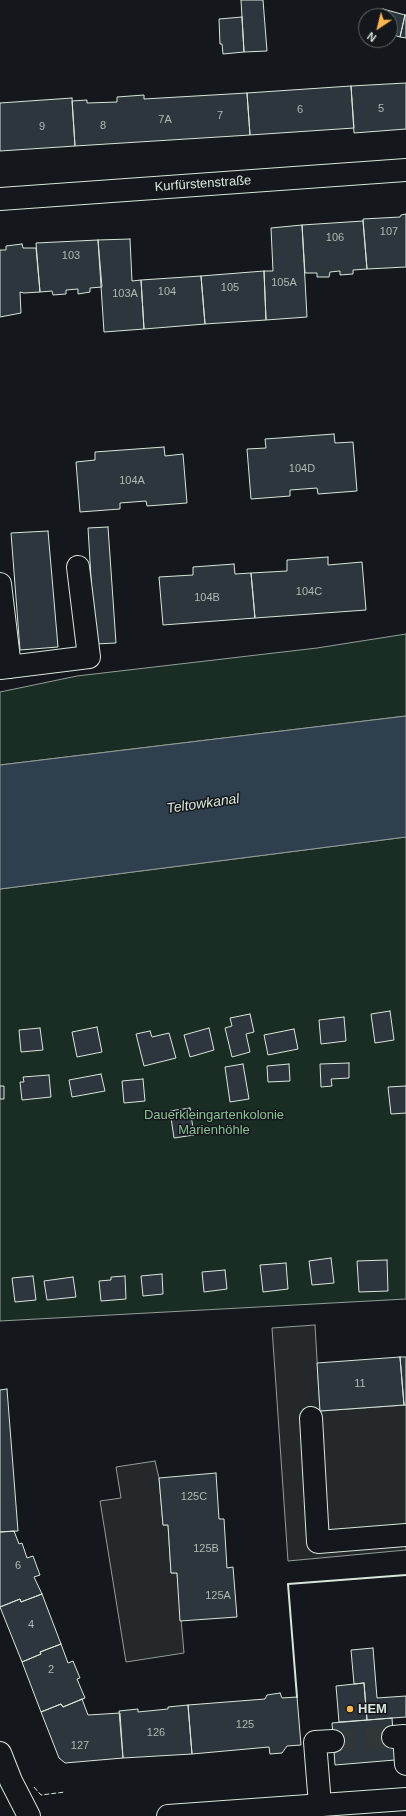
<!DOCTYPE html>
<html>
<head>
<meta charset="utf-8">
<style>
  body { margin:0 }
  #map { position:relative; width:406px; height:1816px; overflow:hidden; background:#14181c; font-family:Arial,sans-serif }
  canvas { display:block }
  .north { position:absolute; left:358px; top:8px; width:40px; height:40px; box-sizing:border-box; background:#14181c; border:1px solid #626a69; border-radius:50%; rotate:215deg; font-size:11px; font-weight:700; line-height:16px; text-align:center; color:#d8e6dc }
  .north::after { content:''; display:block; margin:auto; width:14px; height:18px; background:#ffb74d; clip-path:polygon(50% 0,100% 100%,50% 72%,0 100%) }
</style>
</head>
<body>
<div id="map">
<canvas width="406" height="1816"></canvas>
<div class="north">N</div>
</div>
<script>
const g = document.querySelector('canvas').getContext('2d');
g.lineJoin = 'round';
function fill(path, color) {
  g.fillStyle = color;
  g.fill(path, 'evenodd');
}
function poly(rows) {
  const path = new Path2D();
  for (const r of rows) {
    path.moveTo(r[0], r[1]);
    for (let i = 2; i < r.length; i += 2) path.lineTo(r[i], r[i + 1]);
  }
  return path;
}
function strokePath(path, color, width, dash) {
  g.strokeStyle = color;
  g.lineWidth = width;
  g.lineCap = dash ? 'butt' : 'round';
  g.setLineDash(dash || []);
  g.stroke(path);
}
function drawText(font, color, halo, rows, align = 'center') {
  g.font = font + ' Arial,sans-serif';
  g.lineWidth = 3;
  g.setLineDash([]);
  g.textBaseline = 'middle';
  g.strokeStyle = halo;
  g.fillStyle = color;
  for (const [text, x, y, turn = 0] of rows) {
    g.save();
    g.translate(x, y);
    g.rotate((+turn || 0) * Math.PI / 180);
    g.textAlign = isNaN(turn) ? turn : align;
    if (halo) g.strokeText(text, 0, 0);
    g.fillText(text, 0, 0);
    g.restore();
  }
}
const green = poly([
  [406,634,406,716,0,765,0,692,77,676,317,648,406,634],
  [406,837,406,1299,0,1321,0,889,406,837]
]);
const parking = poly([
  [315,1325,320,1411,406,1405,406,1550,288,1561,272,1328,315,1325],
  [155,1461,159,1478,163,1525,168,1525,171,1573,177,1573,184,1653,126,1662,100,1501,121,1498,116,1467,155,1461]
]);
const water = poly([
  [406,716,406,837,0,889,0,765,406,716]
]);
const building = poly([
  [241,0,263,0,267,51,244,52,241,0],
  [383,9,405,15,400,37,390,34,390,16,381,16,383,9],
  [405,15,406,15,406,38,400,37,405,15],
  [242,17,244,52,223,54,222,44,220,44,219,19,242,17],
  [406,83,406,129,354,133,351,86,406,83],
  [351,86,354,128,250,135,247,93,351,86],
  [247,93,250,135,75,146,72,101,87,100,87,103,117,102,117,97,144,95,144,99,247,93],
  [72,98,75,146,0,151,0,103,72,98],
  [406,214,406,267,367,269,363,219,400,217,401,215,406,214],
  [363,221,367,269,353,270,353,274,340,275,340,271,330,272,329,277,317,277,317,273,305,273,302,225,363,221],
  [302,225,307,317,266,320,264,271,273,271,271,228,302,225],
  [130,239,132,281,141,280,144,329,104,332,98,240,130,239],
  [98,240,102,287,90,288,90,292,78,294,78,289,66,290,66,294,53,295,52,291,40,292,36,243,98,240],
  [22,244,23,248,36,248,40,292,24,293,20,292,21,313,0,317,0,250,6,250,6,246,22,244],
  [264,271,266,320,205,324,201,276,264,271],
  [201,276,205,324,144,329,141,280,201,276],
  [334,434,335,443,353,442,357,491,318,494,317,488,290,490,290,496,251,499,247,449,266,448,265,439,334,434],
  [164,447,165,456,183,454,187,503,147,506,146,501,120,503,120,509,80,512,76,462,95,460,95,452,164,447],
  [108,527,116,643,95,644,88,528,108,527],
  [48,531,58,647,20,650,11,533,48,531],
  [328,557,328,565,362,562,366,610,255,618,251,573,287,571,287,560,328,557],
  [234,564,235,574,251,573,255,618,163,625,159,577,193,575,193,567,234,564],
  [390,1011,394,1040,375,1043,371,1014,390,1011],
  [250,1014,254,1032,246,1034,250,1052,232,1057,225,1028,232,1026,230,1018,250,1014],
  [344,1017,346,1041,321,1044,319,1020,344,1017],
  [97,1027,102,1052,77,1057,72,1032,97,1027],
  [40,1028,43,1050,21,1052,19,1030,40,1028],
  [209,1028,214,1050,190,1057,184,1035,209,1028],
  [294,1029,298,1049,268,1055,264,1035,294,1029],
  [150,1031,152,1037,169,1033,176,1058,144,1066,136,1034,150,1031],
  [349,1063,349,1078,331,1079,332,1086,321,1087,320,1064,349,1063],
  [243,1064,249,1099,230,1102,225,1067,243,1064],
  [289,1064,290,1081,268,1082,267,1066,289,1064],
  [101,1074,105,1091,72,1097,69,1080,101,1074],
  [49,1075,51,1097,22,1100,20,1082,24,1082,23,1077,49,1075],
  [143,1079,145,1101,124,1103,122,1081,143,1079],
  [0,1086,4,1086,4,1099,0,1099,0,1086],
  [406,1086,406,1113,391,1114,388,1087,406,1086],
  [190,1108,194,1135,174,1138,170,1111,190,1108],
  [331,1258,334,1283,312,1285,309,1261,331,1258],
  [387,1260,388,1291,359,1292,357,1261,387,1260],
  [286,1263,288,1289,263,1292,260,1265,286,1263],
  [225,1270,227,1289,204,1292,202,1272,225,1270],
  [162,1274,163,1294,143,1296,141,1276,162,1274],
  [33,1276,36,1300,15,1302,12,1278,33,1276],
  [125,1276,126,1299,101,1301,99,1281,111,1280,111,1277,125,1276],
  [73,1277,76,1297,47,1300,44,1281,73,1277],
  [400,1357,406,1357,406,1405,404,1405,400,1357],
  [400,1357,404,1405,320,1411,317,1363,400,1357],
  [7,1389,18,1531,0,1532,0,1390,7,1389],
  [216,1473,219,1519,224,1519,227,1568,233,1567,237,1617,180,1621,177,1573,171,1573,168,1525,163,1525,159,1478,216,1473],
  [14,1531,19,1544,22,1543,27,1558,33,1556,40,1575,34,1577,42,1594,21,1602,20,1599,0,1607,0,1532,14,1531],
  [42,1594,61,1644,40,1652,41,1654,22,1662,0,1607,20,1599,21,1602,42,1594],
  [61,1644,68,1663,73,1661,80,1678,77,1679,85,1698,63,1707,61,1704,41,1712,22,1662,41,1654,40,1652,61,1644],
  [373,1648,377,1698,406,1696,406,1717,367,1720,364,1683,354,1684,351,1650,373,1648],
  [364,1683,367,1720,339,1722,336,1686,364,1683],
  [280,1693,282,1698,297,1697,301,1745,287,1746,282,1753,270,1754,269,1747,192,1754,188,1705,265,1699,267,1695,280,1693],
  [82,1699,88,1715,120,1713,123,1758,65,1763,59,1758,41,1712,61,1704,63,1707,82,1699],
  [188,1705,192,1754,123,1758,119,1711,138,1709,138,1712,168,1709,168,1707,188,1705],
  [392,1718,395,1760,335,1765,332,1723,392,1718]
]);
const minorTunnel = poly([
  [333,1741,393,1737]
]);
const minor = poly([
  [0,199,406,170],
  [0,584,10,667],
  [0,668,89,657,78,567],
  [311,1418,318,1542,406,1535],
  [393,1737,404,1736,406,1764],
  [0,1753,11,1781,29,1816],
  [320,1805,315,1742,333,1741]
]);
const major = poly([
  [168,1816,406,1799]
]);
const fence = poly([
  [34,1787,41,1795,65,1792]
]);
const wall = poly([
  [297,1697,288,1584,406,1575]
]);
const markers = [
  [350,1709,4,"#ffb74d"]
];
const numberNames = [
  ["5",381,109],
  ["6",300,110],
  ["7",220,116],
  ["7A",165,120],
  ["8",103,126],
  ["9",42,127],
  ["107",389,232],
  ["106",335,238],
  ["103",71,256],
  ["105A",284,283],
  ["105",230,288],
  ["104",167,292],
  ["103A",125,294],
  ["104D",302,469],
  ["104A",132,481],
  ["104C",309,592],
  ["104B",207,598],
  ["11",360,1384],
  ["125C",194,1497],
  ["125B",206,1549],
  ["6",18,1566],
  ["125A",218,1596],
  ["4",31,1625],
  ["2",51,1670],
  ["125",245,1725],
  ["126",156,1733],
  ["127",80,1746]
];
const streetNames = [
  ["Kurfürstenstraße",203,184,-4]
];
const parkNames = [
  ["Dauerkleingartenkolonie",214,1115],
  ["Marienhöhle",214,1130]
];
const poiNames = [
  ["HEM",358,1709]
];
const waterNames = [
  ["Teltowkanal",203,804,-8]
];
fill(green, '#1a2d24');
strokePath(green, '#939e99', 1);
fill(parking, '#24282b');
strokePath(parking, '#939e99', 1);
fill(water, '#2f3f4d');
strokePath(water, '#939e99', 1);
fill(building, '#2c363c');
strokePath(building, '#d8e6dc', 1);
strokePath(minorTunnel, '#313739', 22, [22, 11]);
strokePath(minor, '#d8e6dc', 24);
strokePath(major, '#d8e6dc', 24);
strokePath(minor, '#14181c', 22);
strokePath(major, '#14181c', 22);
strokePath(fence, '#d8e6dc', 1, [5, 2]);
strokePath(wall, '#d8e6dc', 2);
for (const [x, y, r, color] of markers) {
  const dot = new Path2D();
  dot.arc(x, y, r, 0, 2 * Math.PI);
  g.fillStyle = color;
  g.fill(dot);
  strokePath(dot, '#14181c', 1.5);
}
drawText('11px', '#adbab4', null, numberNames);
drawText('13px', '#d8e6dc', '#14181c', streetNames);
drawText('13px', '#8ac095', '#14181c', parkNames);
drawText('bold 13px', '#d8e6dc', '#14181c', poiNames, 'left');
drawText('italic 14px', '#d8e6dc', '#14181c', waterNames);
</script>
</body>
</html>
